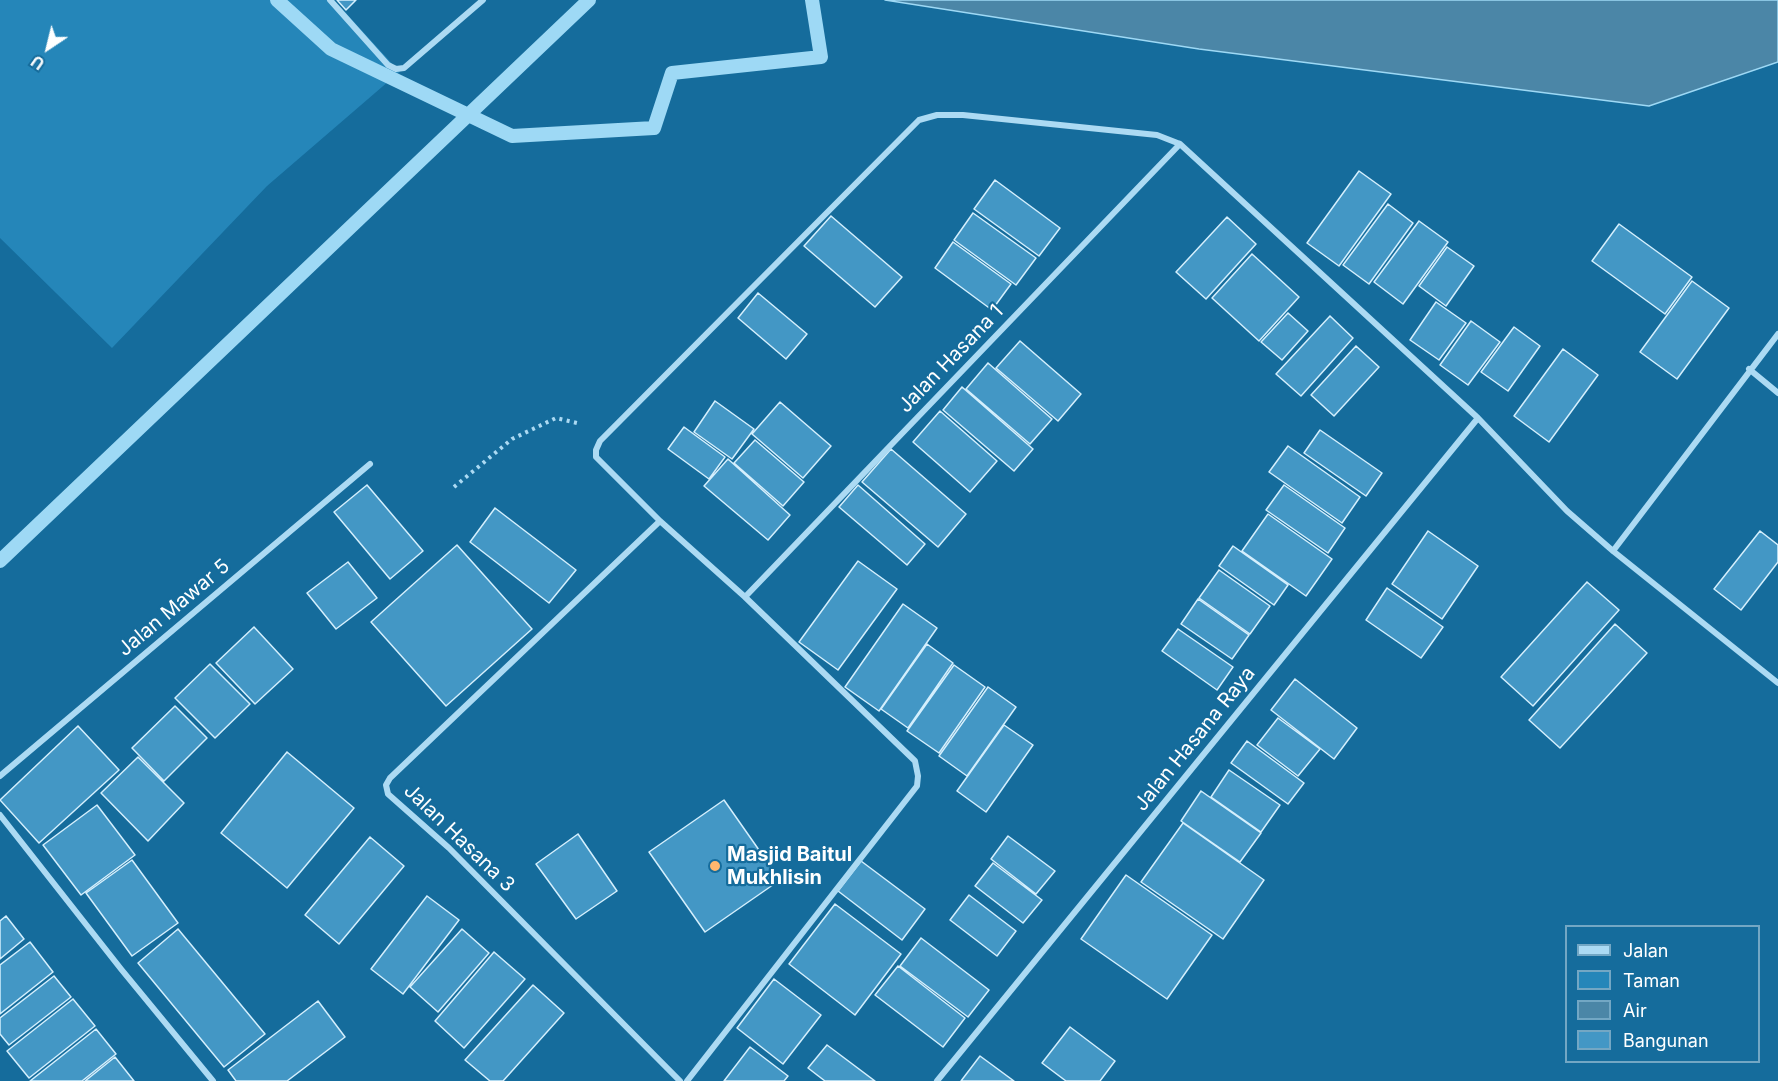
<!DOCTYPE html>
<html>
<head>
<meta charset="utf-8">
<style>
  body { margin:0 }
  #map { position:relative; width:1778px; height:1081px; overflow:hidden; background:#156c9c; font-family:Inter,sans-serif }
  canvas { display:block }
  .legend { position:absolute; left:1565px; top:925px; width:195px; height:138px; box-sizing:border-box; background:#156c9c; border:2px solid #73a7c4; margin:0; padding:8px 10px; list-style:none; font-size:18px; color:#fff }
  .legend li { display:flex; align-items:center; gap:12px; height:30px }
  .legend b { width:30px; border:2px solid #73a7c4 }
  .north { position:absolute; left:18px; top:18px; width:60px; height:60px; -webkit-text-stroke:4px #156c9c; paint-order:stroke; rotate:215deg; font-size:16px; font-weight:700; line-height:24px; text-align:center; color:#fff }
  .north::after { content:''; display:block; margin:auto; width:21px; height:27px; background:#fff; clip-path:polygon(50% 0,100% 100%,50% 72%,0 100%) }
</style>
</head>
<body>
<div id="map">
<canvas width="1778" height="1081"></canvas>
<ul class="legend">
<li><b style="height:8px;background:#acdaf3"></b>Jalan</li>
<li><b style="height:16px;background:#2586b9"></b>Taman</li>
<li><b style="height:16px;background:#4b86a7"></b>Air</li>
<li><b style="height:16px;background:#4397c5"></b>Bangunan</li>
</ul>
<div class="north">U</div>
</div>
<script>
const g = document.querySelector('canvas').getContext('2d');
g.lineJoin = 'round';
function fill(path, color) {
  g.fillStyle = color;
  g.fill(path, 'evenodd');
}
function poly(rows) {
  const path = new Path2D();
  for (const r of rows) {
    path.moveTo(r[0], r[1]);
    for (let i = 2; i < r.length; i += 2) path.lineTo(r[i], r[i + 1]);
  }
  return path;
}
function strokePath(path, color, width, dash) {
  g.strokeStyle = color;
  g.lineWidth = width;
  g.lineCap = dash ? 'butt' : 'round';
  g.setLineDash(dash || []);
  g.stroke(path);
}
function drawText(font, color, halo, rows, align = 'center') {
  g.font = font + ' Inter,sans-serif';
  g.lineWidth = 4.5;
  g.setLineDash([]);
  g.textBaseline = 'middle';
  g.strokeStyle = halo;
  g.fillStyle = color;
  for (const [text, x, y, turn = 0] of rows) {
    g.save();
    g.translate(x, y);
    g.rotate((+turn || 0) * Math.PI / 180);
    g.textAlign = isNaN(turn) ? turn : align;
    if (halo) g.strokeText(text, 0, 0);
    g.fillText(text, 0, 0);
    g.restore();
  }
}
const green = poly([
  [0,0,334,0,396,68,404,68,267,186,112,348,0,238]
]);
const water = poly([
  [885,0,1778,0,1778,62,1649,106,1199,49,885,0]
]);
const stream = poly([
  [277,0,331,49,512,136,654,128,672,73,821,57,812,0],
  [0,561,589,0]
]);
const building = poly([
  [337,0,356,0,346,10,337,0],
  [1359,171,1391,194,1339,266,1307,243,1359,171],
  [995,180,1060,228,1039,256,974,209,995,180],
  [1388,204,1413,223,1369,284,1343,265,1388,204],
  [973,213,1036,258,1016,285,954,240,973,213],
  [831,216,902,277,875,307,804,246,831,216],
  [1227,217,1256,244,1206,299,1176,272,1227,217],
  [1419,221,1448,242,1403,304,1374,282,1419,221],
  [1619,224,1692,277,1665,314,1592,261,1619,224],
  [953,242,1011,284,992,310,935,268,953,242],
  [1447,247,1474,266,1446,306,1419,286,1447,247],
  [1252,254,1299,297,1259,341,1212,298,1252,254],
  [1692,281,1729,308,1677,379,1640,352,1692,281],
  [758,293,807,334,786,359,738,318,758,293],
  [1436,302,1466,323,1439,360,1410,340,1436,302],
  [1288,313,1308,331,1282,360,1261,342,1288,313],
  [1330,316,1353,338,1301,396,1276,374,1330,316],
  [1471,321,1500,342,1468,385,1440,365,1471,321],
  [1514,327,1540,346,1508,391,1481,372,1514,327],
  [1020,341,1081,394,1058,421,996,368,1020,341],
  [1356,346,1379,367,1334,416,1311,395,1356,346],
  [1563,349,1598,375,1549,442,1514,416,1563,349],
  [988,363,1052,419,1030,444,966,389,988,363],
  [962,387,1033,449,1014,471,943,410,962,387],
  [715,401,754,429,732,459,694,432,715,401],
  [780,402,831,446,803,478,752,434,780,402],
  [940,411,997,461,970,492,913,442,940,411],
  [684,427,725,457,709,479,668,449,684,427],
  [1320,430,1382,473,1366,496,1304,453,1320,430],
  [755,440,804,482,783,506,734,463,755,440],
  [1288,446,1360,497,1342,523,1269,472,1288,446],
  [891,449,966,514,938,547,862,482,891,449],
  [728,459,790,515,768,540,704,486,728,459],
  [367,485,423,551,390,579,334,512,367,485],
  [858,485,925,544,907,565,839,507,858,485],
  [1284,485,1345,528,1328,553,1266,510,1284,485],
  [495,508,576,570,549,603,470,542,495,508],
  [1268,514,1332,559,1306,596,1242,551,1268,514],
  [1428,531,1478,566,1442,619,1392,584,1428,531],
  [1760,531,1778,545,1778,562,1741,610,1714,589,1760,531],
  [457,545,532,629,446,706,371,622,457,545],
  [1233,546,1288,585,1274,605,1219,566,1233,546],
  [858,561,897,589,838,670,799,642,858,561],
  [348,562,377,598,336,629,307,593,348,562],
  [1219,570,1270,606,1250,634,1199,598,1219,570],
  [1587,582,1619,610,1533,706,1501,677,1587,582],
  [1387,588,1443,627,1421,658,1366,620,1387,588],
  [1198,599,1249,635,1232,659,1181,624,1198,599],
  [903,604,937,628,879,711,845,687,903,604],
  [1615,624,1647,653,1560,748,1529,720,1615,624],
  [254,627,293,669,255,704,216,663,254,627],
  [1178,629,1233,667,1217,690,1162,651,1178,629],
  [927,644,953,663,908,728,881,709,927,644],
  [210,664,250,704,215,738,175,698,210,664],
  [954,665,985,687,939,753,907,731,954,665],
  [1295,679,1357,728,1334,759,1271,710,1295,679],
  [988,687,1016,707,967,776,939,756,988,687],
  [175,706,207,738,164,781,132,748,175,706],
  [1278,718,1320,749,1298,776,1257,745,1278,718],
  [1004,725,1033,745,986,812,957,791,1004,725],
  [78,726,119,770,39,843,0,800,78,726],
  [1247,741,1304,783,1288,804,1231,763,1247,741],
  [287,752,354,808,287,888,221,833,287,752],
  [138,757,184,803,148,841,101,793,138,757],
  [1229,770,1280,805,1261,832,1211,797,1229,770],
  [1201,791,1261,833,1240,862,1181,821,1201,791],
  [724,800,780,880,705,932,649,852,724,800],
  [97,805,135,855,81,895,43,845,97,805],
  [1183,823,1264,880,1223,939,1141,882,1183,823],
  [578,834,617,891,576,919,536,864,578,834],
  [1008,836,1055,871,1036,894,991,859,1008,836],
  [370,837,404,866,339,944,305,915,370,837],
  [132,860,178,923,132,956,86,893,132,860],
  [861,861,925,909,902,940,838,891,861,861],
  [993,863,1042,900,1023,923,975,886,993,863],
  [1126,875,1212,935,1167,999,1081,939,1126,875],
  [969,895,1016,931,997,956,950,920,969,895],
  [427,896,459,920,403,994,371,969,427,896],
  [835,904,901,954,855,1015,789,964,835,904],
  [6,916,24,939,0,959,0,921,6,916],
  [178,929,265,1034,224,1067,138,963,178,929],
  [462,929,489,953,438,1012,410,987,462,929],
  [921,938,989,990,968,1017,900,966,921,938],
  [30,942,53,972,0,1014,0,965,30,942],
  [494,952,525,979,464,1048,435,1021,494,952],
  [898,966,965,1018,943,1047,875,995,898,966],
  [54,976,71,997,9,1045,0,1034,0,1018,54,976],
  [774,979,821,1015,783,1064,737,1028,774,979],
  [533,985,564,1013,503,1081,490,1081,465,1060,533,985],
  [73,999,95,1026,29,1078,7,1051,73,999],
  [318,1001,345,1037,287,1081,236,1081,228,1070,318,1001],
  [1070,1027,1115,1061,1100,1081,1066,1081,1042,1063,1070,1027],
  [96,1029,116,1054,82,1081,30,1081,96,1029],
  [827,1045,875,1081,825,1081,808,1068,827,1045],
  [750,1047,788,1076,784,1081,724,1081,750,1047],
  [980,1056,1014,1081,961,1081,980,1056],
  [115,1057,134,1081,85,1081,115,1057]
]);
const path = poly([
  [454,487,512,439,556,418,581,424]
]);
const street = poly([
  [330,0,388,65,396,69,404,68,483,0],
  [1749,369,1778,393],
  [660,521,390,778,386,785,388,794,449,848,680,1081],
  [1613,551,1778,334],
  [745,597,1180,144],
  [0,776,370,464],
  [0,815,121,969,213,1081],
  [687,1081,917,786,918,776,915,761,745,597,660,521,596,457,596,450,600,441,919,120,937,115,963,115,1157,135,1180,144,1478,418,1567,511,1613,551,1778,683],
  [937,1081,1478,418]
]);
const markers = [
  [715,866,6,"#ffb76e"]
];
const streetNames = [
  ["Jalan Hasana 1",951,359,-46],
  ["Jalan Mawar 5",174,608,-40],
  ["Jalan Hasana Raya",1195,739,-51],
  ["Jalan Hasana 3",459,838,44]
];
const poiNames = [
  ["Masjid Baitul",727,855],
  ["Mukhlisin",727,878]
];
fill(green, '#2586b9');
fill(water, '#4b86a7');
strokePath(water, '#9ed9f5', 1.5);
strokePath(stream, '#9ed9f5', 14);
fill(building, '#4397c5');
strokePath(building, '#d4effd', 1.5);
strokePath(path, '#acdaf3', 4, [3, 4.5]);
strokePath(street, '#acdaf3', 6);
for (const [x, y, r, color] of markers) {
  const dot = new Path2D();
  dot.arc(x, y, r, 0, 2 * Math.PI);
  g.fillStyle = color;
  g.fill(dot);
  strokePath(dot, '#156c9c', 2);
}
drawText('20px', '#fff', '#156c9c', streetNames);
drawText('bold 20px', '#fff', '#156c9c', poiNames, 'left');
</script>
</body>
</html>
